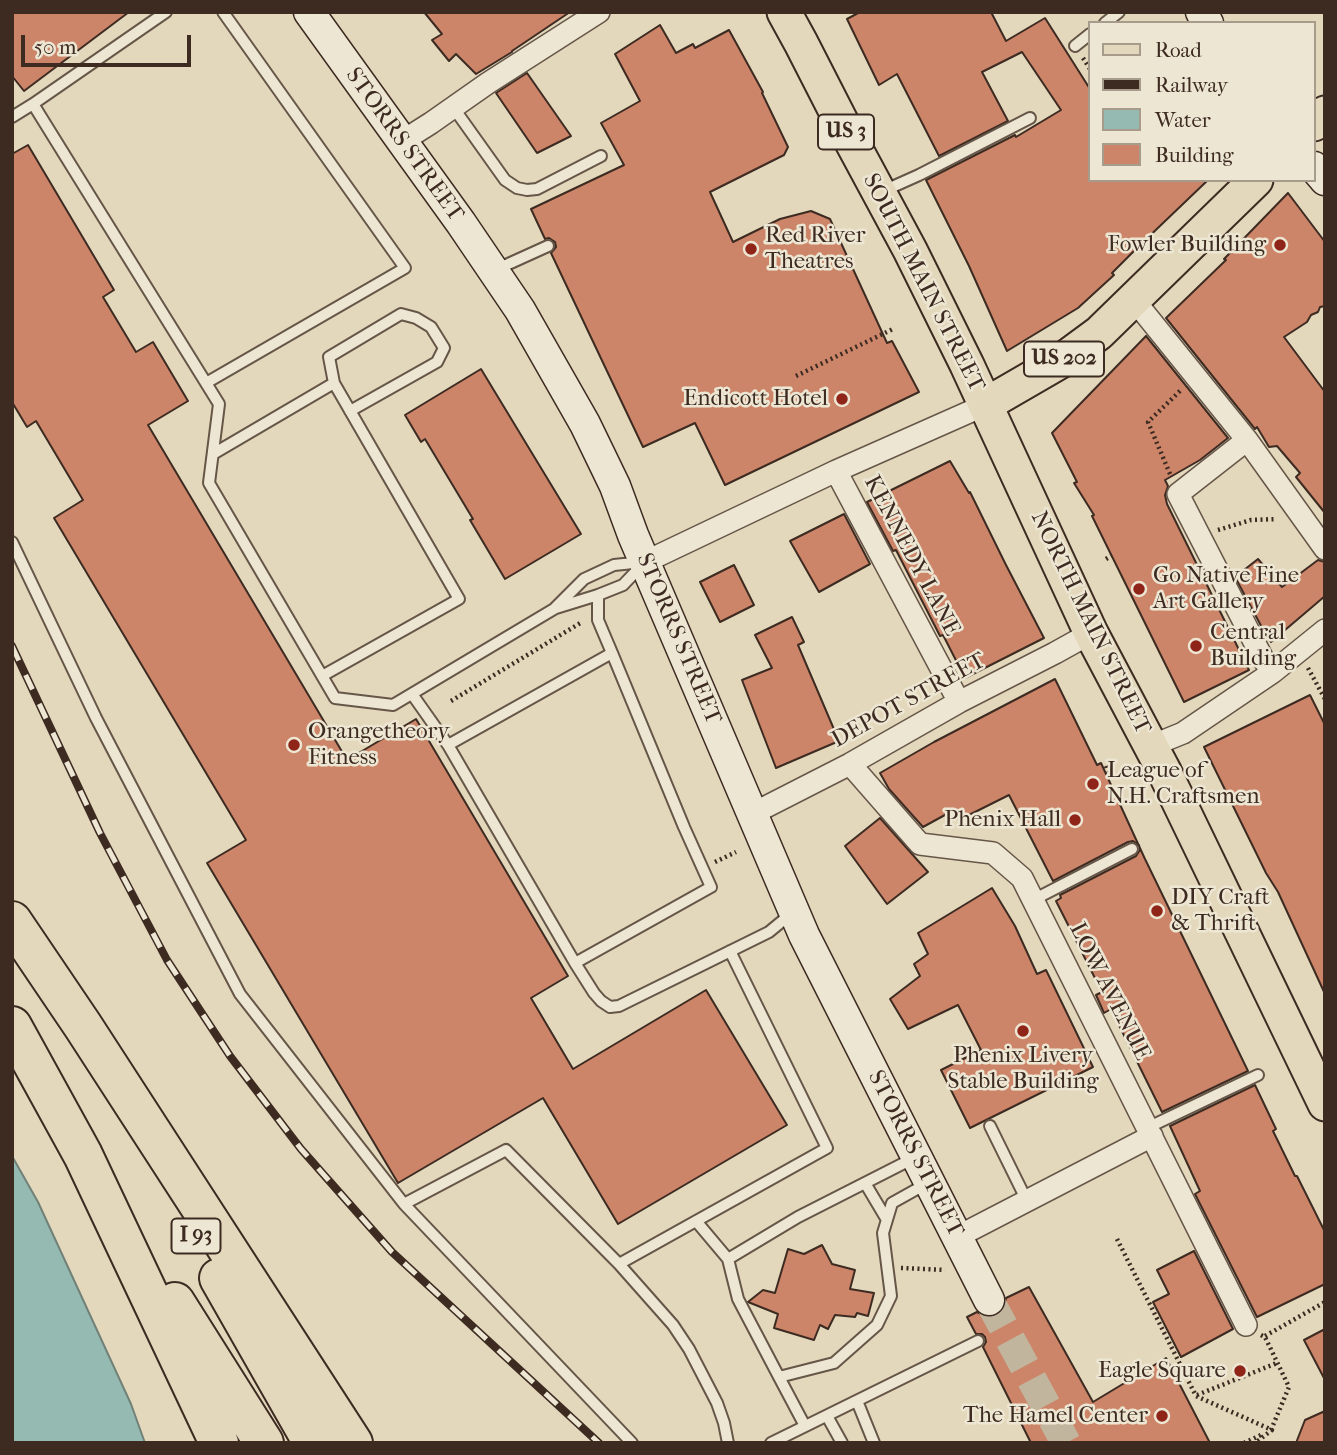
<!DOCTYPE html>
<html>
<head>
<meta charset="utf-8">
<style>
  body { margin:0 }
  #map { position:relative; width:1337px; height:1455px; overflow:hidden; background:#e3d8bc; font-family:"IM FELL French Canon",serif }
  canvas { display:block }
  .frame { position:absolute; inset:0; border:14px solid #3d2b22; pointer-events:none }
  .legend { position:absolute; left:1088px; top:21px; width:228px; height:161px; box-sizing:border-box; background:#ede6d3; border:2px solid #a79b8c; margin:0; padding:9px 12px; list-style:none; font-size:21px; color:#3d2b22 }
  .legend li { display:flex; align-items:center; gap:14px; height:35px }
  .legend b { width:35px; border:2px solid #a79b8c }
  .scale { position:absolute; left:21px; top:35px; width:170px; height:32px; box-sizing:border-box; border:4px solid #3d2b22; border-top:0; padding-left:9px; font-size:21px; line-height:24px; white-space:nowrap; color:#3d2b22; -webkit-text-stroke:5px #ede6d3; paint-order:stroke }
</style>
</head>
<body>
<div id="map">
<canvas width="1337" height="1455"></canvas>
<div class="frame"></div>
<ul class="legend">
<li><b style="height:9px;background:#e3d8bc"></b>Road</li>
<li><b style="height:9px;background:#3d2b22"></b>Railway</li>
<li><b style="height:19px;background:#95bab1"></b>Water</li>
<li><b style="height:19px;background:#cc8569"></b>Building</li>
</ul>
<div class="scale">50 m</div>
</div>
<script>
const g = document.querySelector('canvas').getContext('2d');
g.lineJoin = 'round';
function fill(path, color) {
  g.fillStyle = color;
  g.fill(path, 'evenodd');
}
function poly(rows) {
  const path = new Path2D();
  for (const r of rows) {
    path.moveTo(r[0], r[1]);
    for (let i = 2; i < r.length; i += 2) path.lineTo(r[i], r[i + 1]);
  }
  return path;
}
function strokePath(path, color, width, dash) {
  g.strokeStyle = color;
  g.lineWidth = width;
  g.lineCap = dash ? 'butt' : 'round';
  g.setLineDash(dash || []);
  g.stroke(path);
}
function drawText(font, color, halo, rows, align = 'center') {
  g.font = font + ' "IM FELL French Canon",serif';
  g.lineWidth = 5;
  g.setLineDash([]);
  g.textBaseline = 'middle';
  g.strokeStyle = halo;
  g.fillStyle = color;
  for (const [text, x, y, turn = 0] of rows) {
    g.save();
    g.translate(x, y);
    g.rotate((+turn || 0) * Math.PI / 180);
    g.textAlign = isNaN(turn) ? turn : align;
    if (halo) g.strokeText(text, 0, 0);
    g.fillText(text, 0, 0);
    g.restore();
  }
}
const water = poly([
  [12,1156,38,1202,131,1404,145,1443,12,1443,12,1156]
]);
const building = poly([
  [12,12,129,12,24,91,12,76,12,12],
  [424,12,570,12,512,51,512,52,476,74,456,54,449,61,432,40,442,34,424,12],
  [860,12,991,12,1006,41,1045,18,1090,89,1090,180,1208,180,1138,247,1112,273,1114,275,1078,308,1007,351,969,266,926,180,1015,135,1016,137,1061,110,1022,52,982,72,1008,121,939,156,897,74,879,85,847,19,860,12],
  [660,25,676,53,693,44,695,48,729,30,763,92,762,93,788,147,784,155,710,192,733,242,780,219,811,211,830,219,887,343,892,341,919,392,725,485,695,423,643,447,551,253,556,247,555,242,549,238,545,239,531,209,624,165,601,123,640,101,615,54,660,25],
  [527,73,571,136,537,153,496,93,527,73],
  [28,145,114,290,103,297,136,352,153,342,188,401,148,425,347,760,416,719,568,976,531,998,573,1069,706,990,787,1125,618,1224,543,1098,398,1183,207,863,246,840,54,518,83,500,36,421,27,427,12,402,12,154,28,145],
  [1288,193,1325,242,1325,306,1320,307,1318,312,1311,315,1307,322,1284,337,1325,392,1325,513,1296,477,1300,473,1277,446,1269,447,1257,427,1255,429,1166,318,1226,260,1224,259,1288,193],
  [1146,336,1228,438,1200,460,1165,480,1168,486,1165,495,1167,504,1249,670,1184,702,1092,516,1094,515,1074,483,1077,482,1052,433,1146,336],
  [481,369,581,534,505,579,470,520,473,519,425,439,421,442,405,415,481,369],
  [950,461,969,493,970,492,1006,565,1044,638,965,678,943,635,940,636,896,550,893,551,867,502,950,461],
  [844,514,870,564,819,592,790,541,844,514],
  [1258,559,1282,587,1318,560,1325,562,1325,596,1271,642,1266,635,1235,577,1258,559],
  [734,565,754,605,720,622,700,582,734,565],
  [792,617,804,642,798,645,839,741,776,768,742,680,772,668,755,635,792,617],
  [1055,679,1097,765,1101,763,1145,859,1248,1071,1162,1112,1111,1009,1104,1013,1096,995,1102,992,1056,901,1061,898,1060,895,1136,856,1140,850,1139,845,1133,841,1128,842,1053,881,1009,795,959,820,954,810,923,827,889,789,880,773,934,742,1055,679],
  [1310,695,1325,725,1325,994,1278,892,1266,873,1204,747,1310,695],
  [880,818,928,872,887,904,845,846,880,818],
  [992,888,1015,926,1037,974,1046,970,1093,1067,970,1128,941,1070,981,1050,958,1005,908,1029,890,999,920,976,914,964,928,954,918,933,992,888],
  [1255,1085,1276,1129,1273,1131,1295,1176,1297,1176,1325,1232,1325,1284,1257,1317,1195,1194,1200,1191,1170,1126,1255,1085],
  [822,1245,832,1264,855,1270,850,1289,874,1293,868,1316,857,1313,855,1317,835,1315,828,1329,820,1325,814,1340,774,1328,778,1314,748,1302,763,1290,775,1293,788,1249,804,1254,822,1245],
  [1194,1251,1233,1329,1181,1357,1153,1302,1169,1294,1157,1270,1194,1251],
  [1029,1287,1093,1402,1166,1358,1210,1443,1031,1443,983,1347,986,1342,985,1337,982,1334,976,1334,967,1317,977,1312,987,1317,996,1316,1004,1309,1006,1298,1029,1287],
  [1325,1329,1325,1380,1304,1340,1325,1329],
  [1325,1411,1325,1443,1296,1443,1305,1420,1325,1411]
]);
const secondaryTunnel = poly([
  [989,1300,1066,1443]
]);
const path = poly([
  [1083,58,1090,69],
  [796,376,895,328],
  [1170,474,1148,422,1182,389],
  [1218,530,1251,520,1277,519],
  [1106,559,1111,556],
  [1308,668,1325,699],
  [451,701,582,622],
  [1106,766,1108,772],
  [715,862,736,852],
  [1117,1239,1196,1396,1272,1430,1255,1443],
  [901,1268,945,1270],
  [1261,1335,1265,1337,1289,1387,1271,1430],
  [1265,1336,1325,1302],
  [1197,1395,1277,1363],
  [1244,1443,1263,1434]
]);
const lane = poly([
  [166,12,33,104,219,404,209,483,335,698,393,705,554,609,584,579,614,565,643,562],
  [1105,23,1119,12],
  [1075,46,1090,34],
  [453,107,505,180,517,188,527,190,537,189,601,156],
  [12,117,33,104],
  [881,192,919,175,1030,118],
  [495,270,548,246],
  [206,383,405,268,223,12],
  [213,454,334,383],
  [12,542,96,718,240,994,404,1204],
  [598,595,598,620,612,653],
  [556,608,598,595,623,585,643,564],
  [322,676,459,599,334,383,329,357,401,314,416,318,431,327,444,348,437,362,350,411],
  [412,694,448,745],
  [1033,900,1132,849],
  [575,963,711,887,684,827,612,653,448,745,575,963,594,993,601,1001,610,1007,619,1006,769,932,792,913],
  [990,1126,1027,1201],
  [1147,1128,1258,1075],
  [914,1158,798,1217,728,1259,738,1299,779,1377,834,1363,877,1325,891,1296,883,1233,892,1203,926,1184],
  [865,1183,887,1220],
  [696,1221,728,1259],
  [619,1264,506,1150,404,1204,632,1443],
  [779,1377,805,1426],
  [857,1401,874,1443],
  [827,1416,842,1443],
  [728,1443,724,1423,717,1403,689,1349,673,1325,619,1264,827,1148,730,951],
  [771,1443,978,1341]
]);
const street = poly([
  [401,142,431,123,488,83,599,12],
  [1134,300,1247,440,1325,549],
  [1247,440,1178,494,1263,659,1273,672],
  [836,471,959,702],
  [645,562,836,471,985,405],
  [1151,746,1183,733,1273,672,1325,630],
  [850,764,920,844,993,853,1022,878,1246,1325],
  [752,814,850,764,959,702,1055,653,1091,633],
  [957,1237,1152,1136]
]);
const secondary = poly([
  [309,12,461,223,520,310,585,424,615,486,633,535,804,935,989,1300],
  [1201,12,1208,23],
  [1314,167,1325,180]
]);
const primary = poly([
  [784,12,801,43,847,133,910,250,967,365,1091,633,1165,773,1325,1104],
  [1314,124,1325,113],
  [985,405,1061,361,1099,333,1256,180]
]);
const highway = poly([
  [12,921,83,1026,353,1443],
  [12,1026,83,1155,219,1443],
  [219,1278,313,1443],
  [175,1302,264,1443]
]);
const rail = poly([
  [12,646,100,833,167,960,230,1056,301,1149,392,1252,599,1443]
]);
const markers = [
  [1280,245,7,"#8f2418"],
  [751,249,7,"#8f2418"],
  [842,399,7,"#8f2418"],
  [1139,589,7,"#8f2418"],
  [1196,646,7,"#8f2418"],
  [294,745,7,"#8f2418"],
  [1093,784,7,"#8f2418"],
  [1075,820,7,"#8f2418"],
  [1157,911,7,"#8f2418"],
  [1023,1031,7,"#8f2418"],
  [1240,1371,7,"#8f2418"],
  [1162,1416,7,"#8f2418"]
];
const shields = [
  [846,132,56],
  [1064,359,80],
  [196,1236,49]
];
const shieldNames = [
  ["US 3",846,132],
  ["US 202",1064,359],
  ["I 93",196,1236]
];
const streetNames = [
  ["STORRS STREET",404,145,54],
  ["SOUTH MAIN STREET",923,283,63],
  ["KENNEDY LANE",911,556,62],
  ["NORTH MAIN STREET",1090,623,64],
  ["STORRS STREET",678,639,67],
  ["DEPOT STREET",909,701,-29],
  ["LOW AVENUE",1109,992,63],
  ["STORRS STREET",915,1154,63]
];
const poiNames = [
  ["Red River",765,236],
  ["Theatres",765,262],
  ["Fowler Building",1266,245,"right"],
  ["Endicott Hotel",828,399,"right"],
  ["Go Native Fine",1153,576],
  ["Art Gallery",1153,602],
  ["Central",1210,633],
  ["Building",1210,659],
  ["Orangetheory",308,732],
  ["Fitness",308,758],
  ["League of",1107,771],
  ["N.H. Craftsmen",1107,797],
  ["Phenix Hall",1061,820,"right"],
  ["DIY Craft",1171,898],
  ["& Thrift",1171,924],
  ["Phenix Livery",1023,1056,"center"],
  ["Stable Building",1023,1082,"center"],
  ["Eagle Square",1226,1371,"right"],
  ["The Hamel Center",1148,1416,"right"]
];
fill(water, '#95bab1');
strokePath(water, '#728178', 2);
fill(building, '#cc8569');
strokePath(building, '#3d2b22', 2);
strokePath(secondaryTunnel, '#c2b59d', 30, [30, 15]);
strokePath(lane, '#665648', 14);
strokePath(street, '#665648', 24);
strokePath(secondary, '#3d2b22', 33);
strokePath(primary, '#3d2b22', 37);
strokePath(highway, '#3d2b22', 42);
strokePath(path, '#3d2b22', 4.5, [2, 3.5]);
strokePath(lane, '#ede6d3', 10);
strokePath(street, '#ede6d3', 21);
strokePath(secondary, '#ede6d3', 30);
strokePath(primary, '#e3d8bc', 33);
strokePath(highway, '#e3d8bc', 38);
strokePath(rail, '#3d2b22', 8);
strokePath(rail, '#ede6d3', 5, [16]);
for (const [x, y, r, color] of markers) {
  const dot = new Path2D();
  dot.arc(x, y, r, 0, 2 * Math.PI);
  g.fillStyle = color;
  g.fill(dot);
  strokePath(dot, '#ede6d3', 2.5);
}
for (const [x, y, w] of shields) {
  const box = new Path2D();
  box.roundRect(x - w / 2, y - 17.5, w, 35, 5);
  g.fillStyle = '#ede6d3';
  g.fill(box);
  strokePath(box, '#3d2b22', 2);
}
drawText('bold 21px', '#3d2b22', null, shieldNames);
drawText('23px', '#3d2b22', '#ede6d3', streetNames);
drawText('23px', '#3d2b22', '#ede6d3', poiNames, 'left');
</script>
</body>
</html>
